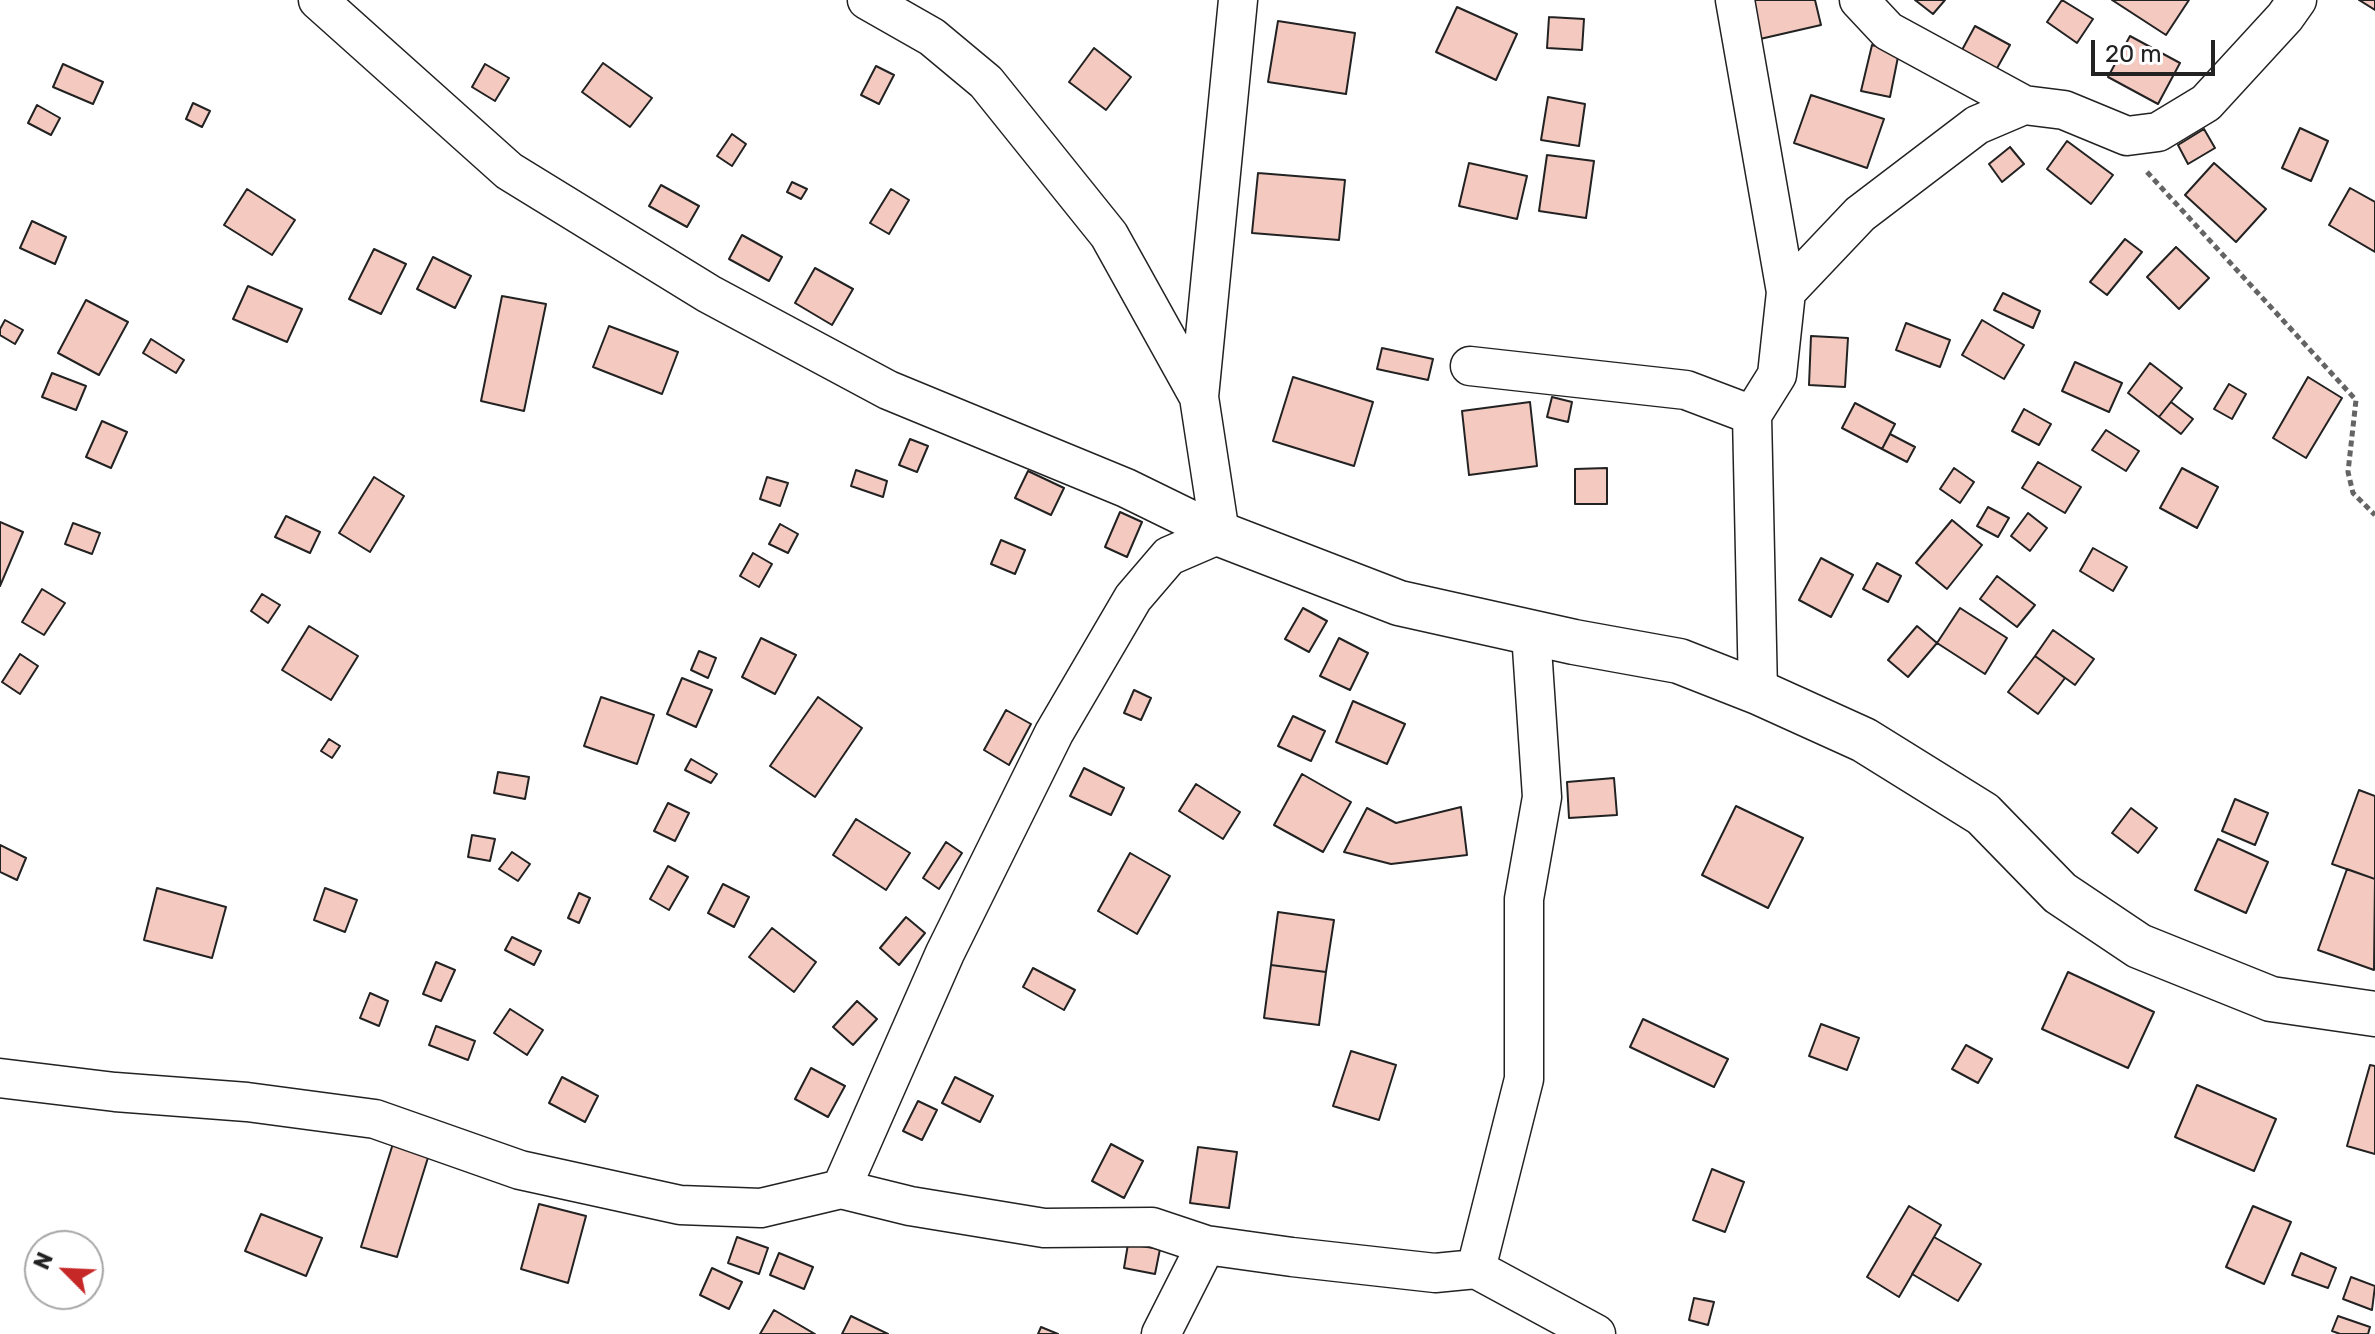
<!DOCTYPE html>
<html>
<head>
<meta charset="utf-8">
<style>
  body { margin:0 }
  #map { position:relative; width:2375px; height:1334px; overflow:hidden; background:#fff; font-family:Rubik,sans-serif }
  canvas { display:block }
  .north { position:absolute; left:24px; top:1230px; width:80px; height:80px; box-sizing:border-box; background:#fff; border:2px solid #a7a7a7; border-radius:50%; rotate:294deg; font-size:22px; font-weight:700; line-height:32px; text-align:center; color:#222 }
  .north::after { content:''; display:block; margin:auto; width:28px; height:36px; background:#c62828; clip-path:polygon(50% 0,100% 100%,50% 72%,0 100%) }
  .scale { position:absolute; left:2091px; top:40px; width:124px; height:36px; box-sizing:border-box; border:4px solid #222; border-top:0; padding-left:10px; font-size:24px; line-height:28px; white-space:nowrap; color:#222; -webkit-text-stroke:6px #fff; paint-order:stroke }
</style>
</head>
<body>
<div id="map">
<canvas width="2375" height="1334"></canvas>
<div class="north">N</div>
<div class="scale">20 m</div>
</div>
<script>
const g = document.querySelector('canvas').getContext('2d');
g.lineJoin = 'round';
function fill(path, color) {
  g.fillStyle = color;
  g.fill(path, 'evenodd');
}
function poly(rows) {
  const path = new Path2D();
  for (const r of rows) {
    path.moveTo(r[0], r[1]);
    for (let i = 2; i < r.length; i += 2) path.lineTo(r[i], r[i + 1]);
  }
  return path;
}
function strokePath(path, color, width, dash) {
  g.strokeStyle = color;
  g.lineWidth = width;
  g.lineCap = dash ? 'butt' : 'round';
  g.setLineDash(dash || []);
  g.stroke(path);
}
const building = poly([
  [1750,0,1815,0,1821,25,1760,39,1750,0],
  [1915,0,1945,0,1933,14,1915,0],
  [2062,0,2093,19,2077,43,2047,22,2062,0],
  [2112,0,2189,0,2166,35,2112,0],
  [2359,0,2375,0,2375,10,2359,0],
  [1457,7,1517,34,1496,80,1436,52,1457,7],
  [1549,17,1584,19,1582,50,1547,48,1549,17],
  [1278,21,1355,33,1346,94,1268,82,1278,21],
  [1975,26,2010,45,1996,70,1962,50,1975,26],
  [2130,36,2180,63,2158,104,2108,77,2130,36],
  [1872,45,1899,52,1890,97,1861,91,1872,45],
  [1094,48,1131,77,1106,110,1069,82,1094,48],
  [603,63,652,98,630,127,582,92,603,63],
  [63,64,103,82,93,104,53,87,63,64],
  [485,64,509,78,495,101,472,87,485,64],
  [876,66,894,75,879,104,861,95,876,66],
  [1811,95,1884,119,1867,168,1794,143,1811,95],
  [1548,97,1585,104,1579,146,1541,140,1548,97],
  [193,103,210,111,202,127,186,119,193,103],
  [37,105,60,118,51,135,28,123,37,105],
  [2300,128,2328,141,2311,181,2282,168,2300,128],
  [2204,129,2215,148,2188,164,2178,145,2204,129],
  [732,134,746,144,732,166,717,156,732,134],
  [2067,141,2113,175,2091,204,2047,169,2067,141],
  [2010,147,2024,164,2002,182,1989,164,2010,147],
  [1547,155,1594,161,1586,218,1539,211,1547,155],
  [1469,163,1527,176,1517,219,1459,206,1469,163],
  [2214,163,2266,209,2236,242,2185,195,2214,163],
  [1258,173,1345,180,1339,240,1252,233,1258,173],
  [792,182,807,189,801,199,787,192,792,182],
  [661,185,699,206,687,227,649,206,661,185],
  [2350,188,2375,202,2375,252,2329,225,2350,188],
  [247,189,295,220,272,255,224,225,247,189],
  [891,189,909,200,889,234,870,223,891,189],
  [32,221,66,237,55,264,20,248,32,221],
  [742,235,782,257,769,281,729,259,742,235],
  [2125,239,2142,252,2107,295,2090,282,2125,239],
  [2176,247,2209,278,2179,309,2147,277,2176,247],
  [374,249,406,264,381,314,349,299,374,249],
  [433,257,471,276,455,308,417,289,433,257],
  [815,268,853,289,832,325,795,303,815,268],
  [248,286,302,309,287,342,233,319,248,286],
  [2003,293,2040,311,2033,328,1994,310,2003,293],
  [502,296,546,304,524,411,481,401,502,296],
  [86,300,128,322,99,375,58,353,86,300],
  [5,320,23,330,15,344,0,335,0,329,5,320],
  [1982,320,2024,345,2004,379,1962,355,1982,320],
  [1906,323,1950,340,1940,367,1896,350,1906,323],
  [609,326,678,352,662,394,593,367,609,326],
  [1811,336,1848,338,1845,387,1809,385,1811,336],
  [151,339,184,360,176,373,143,353,151,339],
  [1382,348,1433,359,1428,380,1377,369,1382,348],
  [2075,362,2122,383,2109,412,2062,391,2075,362],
  [2150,363,2182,388,2159,417,2128,393,2150,363],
  [52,373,86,386,76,410,42,397,52,373],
  [1293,377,1373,402,1354,466,1273,441,1293,377],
  [2308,377,2342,398,2306,458,2273,438,2308,377],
  [2229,384,2246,394,2232,419,2214,409,2229,384],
  [1552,397,1572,402,1568,422,1547,417,1552,397],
  [1530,402,1537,466,1469,475,1462,411,1530,402],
  [2171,402,2193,419,2181,434,2159,417,2171,402],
  [1855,403,1895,424,1882,449,1842,428,1855,403],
  [2024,409,2051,424,2039,445,2012,431,2024,409],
  [102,421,127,432,111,468,86,457,102,421],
  [2106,430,2139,451,2126,471,2092,450,2106,430],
  [1890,434,1915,447,1907,462,1882,449,1890,434],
  [910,439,928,446,917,472,899,465,910,439],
  [2038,462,2081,487,2065,513,2022,488,2038,462],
  [1607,468,1607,504,1575,504,1575,469,1607,468],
  [1954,468,1974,482,1960,503,1940,489,1954,468],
  [2182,468,2218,487,2197,528,2160,508,2182,468],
  [856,470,887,481,883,497,851,486,856,470],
  [1028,471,1064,488,1051,515,1015,498,1028,471],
  [374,477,404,496,370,552,339,533,374,477],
  [767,477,788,483,780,506,760,499,767,477],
  [1988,507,2009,518,1998,537,1977,526,1988,507],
  [1120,512,1142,522,1127,557,1105,547,1120,512],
  [2028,513,2047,528,2030,551,2011,536,2028,513],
  [286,516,320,532,310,553,275,537,286,516],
  [1952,520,1982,545,1947,589,1916,563,1952,520],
  [0,522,23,532,0,586,0,522],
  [73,523,100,533,92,554,65,544,73,523],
  [780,524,798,534,788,553,769,544,780,524],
  [1001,540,1025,550,1015,574,991,564,1001,540],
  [2093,548,2127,567,2113,591,2080,571,2093,548],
  [753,553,772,564,759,587,740,576,753,553],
  [1821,558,1853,575,1831,617,1799,600,1821,558],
  [1877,563,1901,576,1888,602,1863,589,1877,563],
  [1997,576,2035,605,2017,627,1980,599,1997,576],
  [42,589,65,603,44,635,22,622,42,589],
  [262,594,280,605,268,623,251,611,262,594],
  [1303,608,1327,621,1309,652,1285,639,1303,608],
  [1960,608,2007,638,1985,674,1937,643,1960,608],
  [309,626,358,656,331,700,282,670,309,626],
  [1917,626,1937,643,1908,677,1888,660,1917,626],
  [2053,630,2094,659,2075,685,2035,656,2053,630],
  [761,638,796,655,775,694,742,677,761,638],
  [1339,638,1368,653,1350,690,1320,676,1339,638],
  [699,651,716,658,708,678,691,670,699,651],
  [20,654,38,666,20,694,2,682,20,654],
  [2035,656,2065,678,2038,714,2008,692,2035,656],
  [682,678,712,690,696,727,667,714,682,678],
  [1134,690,1151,698,1141,720,1124,713,1134,690],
  [601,697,654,715,637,764,584,746,601,697],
  [818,697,862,728,815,797,770,766,818,697],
  [1353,701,1405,724,1387,764,1336,742,1353,701],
  [1006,710,1031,724,1009,765,984,750,1006,710],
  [1293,716,1325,731,1311,761,1278,746,1293,716],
  [329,739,340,746,332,758,321,751,329,739],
  [691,759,717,774,711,783,685,770,691,759],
  [1084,768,1124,788,1111,815,1070,796,1084,768],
  [498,772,529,777,525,799,494,793,498,772],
  [1302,774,1351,802,1323,852,1274,825,1302,774],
  [1614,778,1617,815,1569,818,1567,782,1614,778],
  [1196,784,1240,812,1223,839,1179,811,1196,784],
  [2359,790,2375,796,2375,879,2332,864,2359,790],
  [2235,799,2268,813,2255,845,2222,831,2235,799],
  [668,803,689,813,675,841,654,831,668,803],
  [1736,806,1803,838,1768,908,1702,875,1736,806],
  [1461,807,1467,855,1391,864,1344,852,1367,808,1396,823,1461,807],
  [2131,808,2157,828,2138,853,2112,833,2131,808],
  [856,819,910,853,886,890,833,855,856,819],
  [472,835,495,839,490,861,468,857,472,835],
  [2218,839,2268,862,2246,913,2195,890,2218,839],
  [946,842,962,853,939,889,923,878,946,842],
  [0,845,26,858,17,880,0,872,0,845],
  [512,852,530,864,518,881,499,869,512,852],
  [1130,853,1170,876,1137,934,1098,911,1130,853],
  [668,866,688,877,669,910,650,899,668,866],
  [2347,869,2375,879,2374,970,2318,950,2347,869],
  [723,884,749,897,734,927,708,913,723,884],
  [157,888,226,907,212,958,144,940,157,888],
  [325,888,357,900,345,932,314,920,325,888],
  [579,893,590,898,579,923,568,918,579,893],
  [1278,912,1334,920,1326,972,1271,965,1278,912],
  [906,917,925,933,899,965,880,948,906,917],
  [772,928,816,962,794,992,749,957,772,928],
  [512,937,541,951,534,965,505,950,512,937],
  [436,962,455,970,441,1001,423,994,436,962],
  [1271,965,1326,972,1319,1025,1264,1018,1271,965],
  [1033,968,1075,990,1064,1010,1023,987,1033,968],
  [2068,972,2154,1012,2128,1068,2042,1029,2068,972],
  [370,993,388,1001,379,1026,360,1018,370,993],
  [857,1001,877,1019,853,1045,833,1027,857,1001],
  [510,1009,543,1030,527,1055,494,1033,510,1009],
  [1643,1019,1728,1059,1714,1087,1630,1047,1643,1019],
  [1821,1024,1859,1038,1847,1070,1809,1056,1821,1024],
  [436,1026,475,1041,468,1060,429,1045,436,1026],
  [1966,1045,1992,1059,1978,1083,1952,1069,1966,1045],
  [1351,1051,1396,1065,1379,1120,1333,1106,1351,1051],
  [2370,1065,2375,1066,2375,1154,2347,1146,2370,1065],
  [811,1068,845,1086,828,1117,795,1099,811,1068],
  [562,1077,598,1096,585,1122,549,1103,562,1077],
  [955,1077,993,1096,980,1122,942,1103,955,1077],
  [2197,1085,2276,1119,2254,1171,2175,1137,2197,1085],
  [918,1101,937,1110,922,1140,903,1131,918,1101],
  [395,1137,431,1148,397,1257,361,1247,395,1137],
  [1111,1144,1143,1161,1124,1198,1092,1181,1111,1144],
  [1198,1147,1237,1152,1229,1208,1190,1203,1198,1147],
  [1712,1169,1744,1182,1725,1232,1693,1220,1712,1169],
  [539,1204,586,1216,568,1283,521,1269,539,1204],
  [1909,1206,1941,1225,1899,1297,1867,1277,1909,1206],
  [2253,1206,2291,1222,2264,1284,2226,1267,2253,1206],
  [261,1214,322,1238,306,1276,245,1251,261,1214],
  [737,1237,768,1248,759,1274,728,1263,737,1237],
  [1934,1237,1981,1264,1958,1301,1912,1274,1934,1237],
  [1128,1244,1160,1249,1155,1274,1124,1268,1128,1244],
  [779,1253,813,1267,804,1289,770,1275,779,1253],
  [2301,1253,2336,1268,2328,1288,2292,1275,2301,1253],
  [712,1268,742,1282,729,1309,700,1295,712,1268],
  [2351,1277,2375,1286,2372,1310,2343,1299,2351,1277],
  [1694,1298,1714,1302,1708,1325,1689,1320,1694,1298],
  [774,1310,815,1334,760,1334,774,1310],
  [851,1316,888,1334,842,1334,851,1316],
  [2338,1316,2370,1327,2368,1334,2340,1334,2332,1331,2338,1316],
  [1041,1327,1058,1334,1038,1334,1041,1327]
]);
const path = poly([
  [2147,172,2356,400,2348,472,2353,493,2375,515]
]);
const street = poly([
  [318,0,509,171,709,294,888,390,1126,488,1220,534],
  [867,0,932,37,986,82,1109,235,1199,397],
  [1735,0,1786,292,1777,375,1752,415,1758,692],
  [1859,0,1888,31,2024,105,2064,110,2127,136,2158,132,2206,103,2285,17,2297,0],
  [1786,292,1860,214,1977,125,2024,105],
  [1470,366,1686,390,1752,415],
  [1220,534,1199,397,1238,0],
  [0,1078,115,1092,247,1102,375,1119,520,1170,680,1205,761,1208,841,1189,945,953,1054,733,1133,598,1169,556,1220,534],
  [841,1189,910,1206,1044,1228,1152,1227,1206,1245,1292,1257,1435,1273,1476,1269,1596,1334],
  [1476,1269,1524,1079,1524,899,1542,797,1531,633],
  [1161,1334,1206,1245]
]);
const secondary = poly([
  [1220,534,1399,603,1574,642,1679,661,1758,692,1864,740,1983,814,2060,893,2139,946,2271,999,2375,1014]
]);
fill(building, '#f3c9c0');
strokePath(building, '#222', 2);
strokePath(street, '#222', 41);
strokePath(secondary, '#222', 47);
strokePath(path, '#646464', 5, [6, 4]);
strokePath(street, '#fff', 38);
strokePath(secondary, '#fff', 44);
</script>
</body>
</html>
